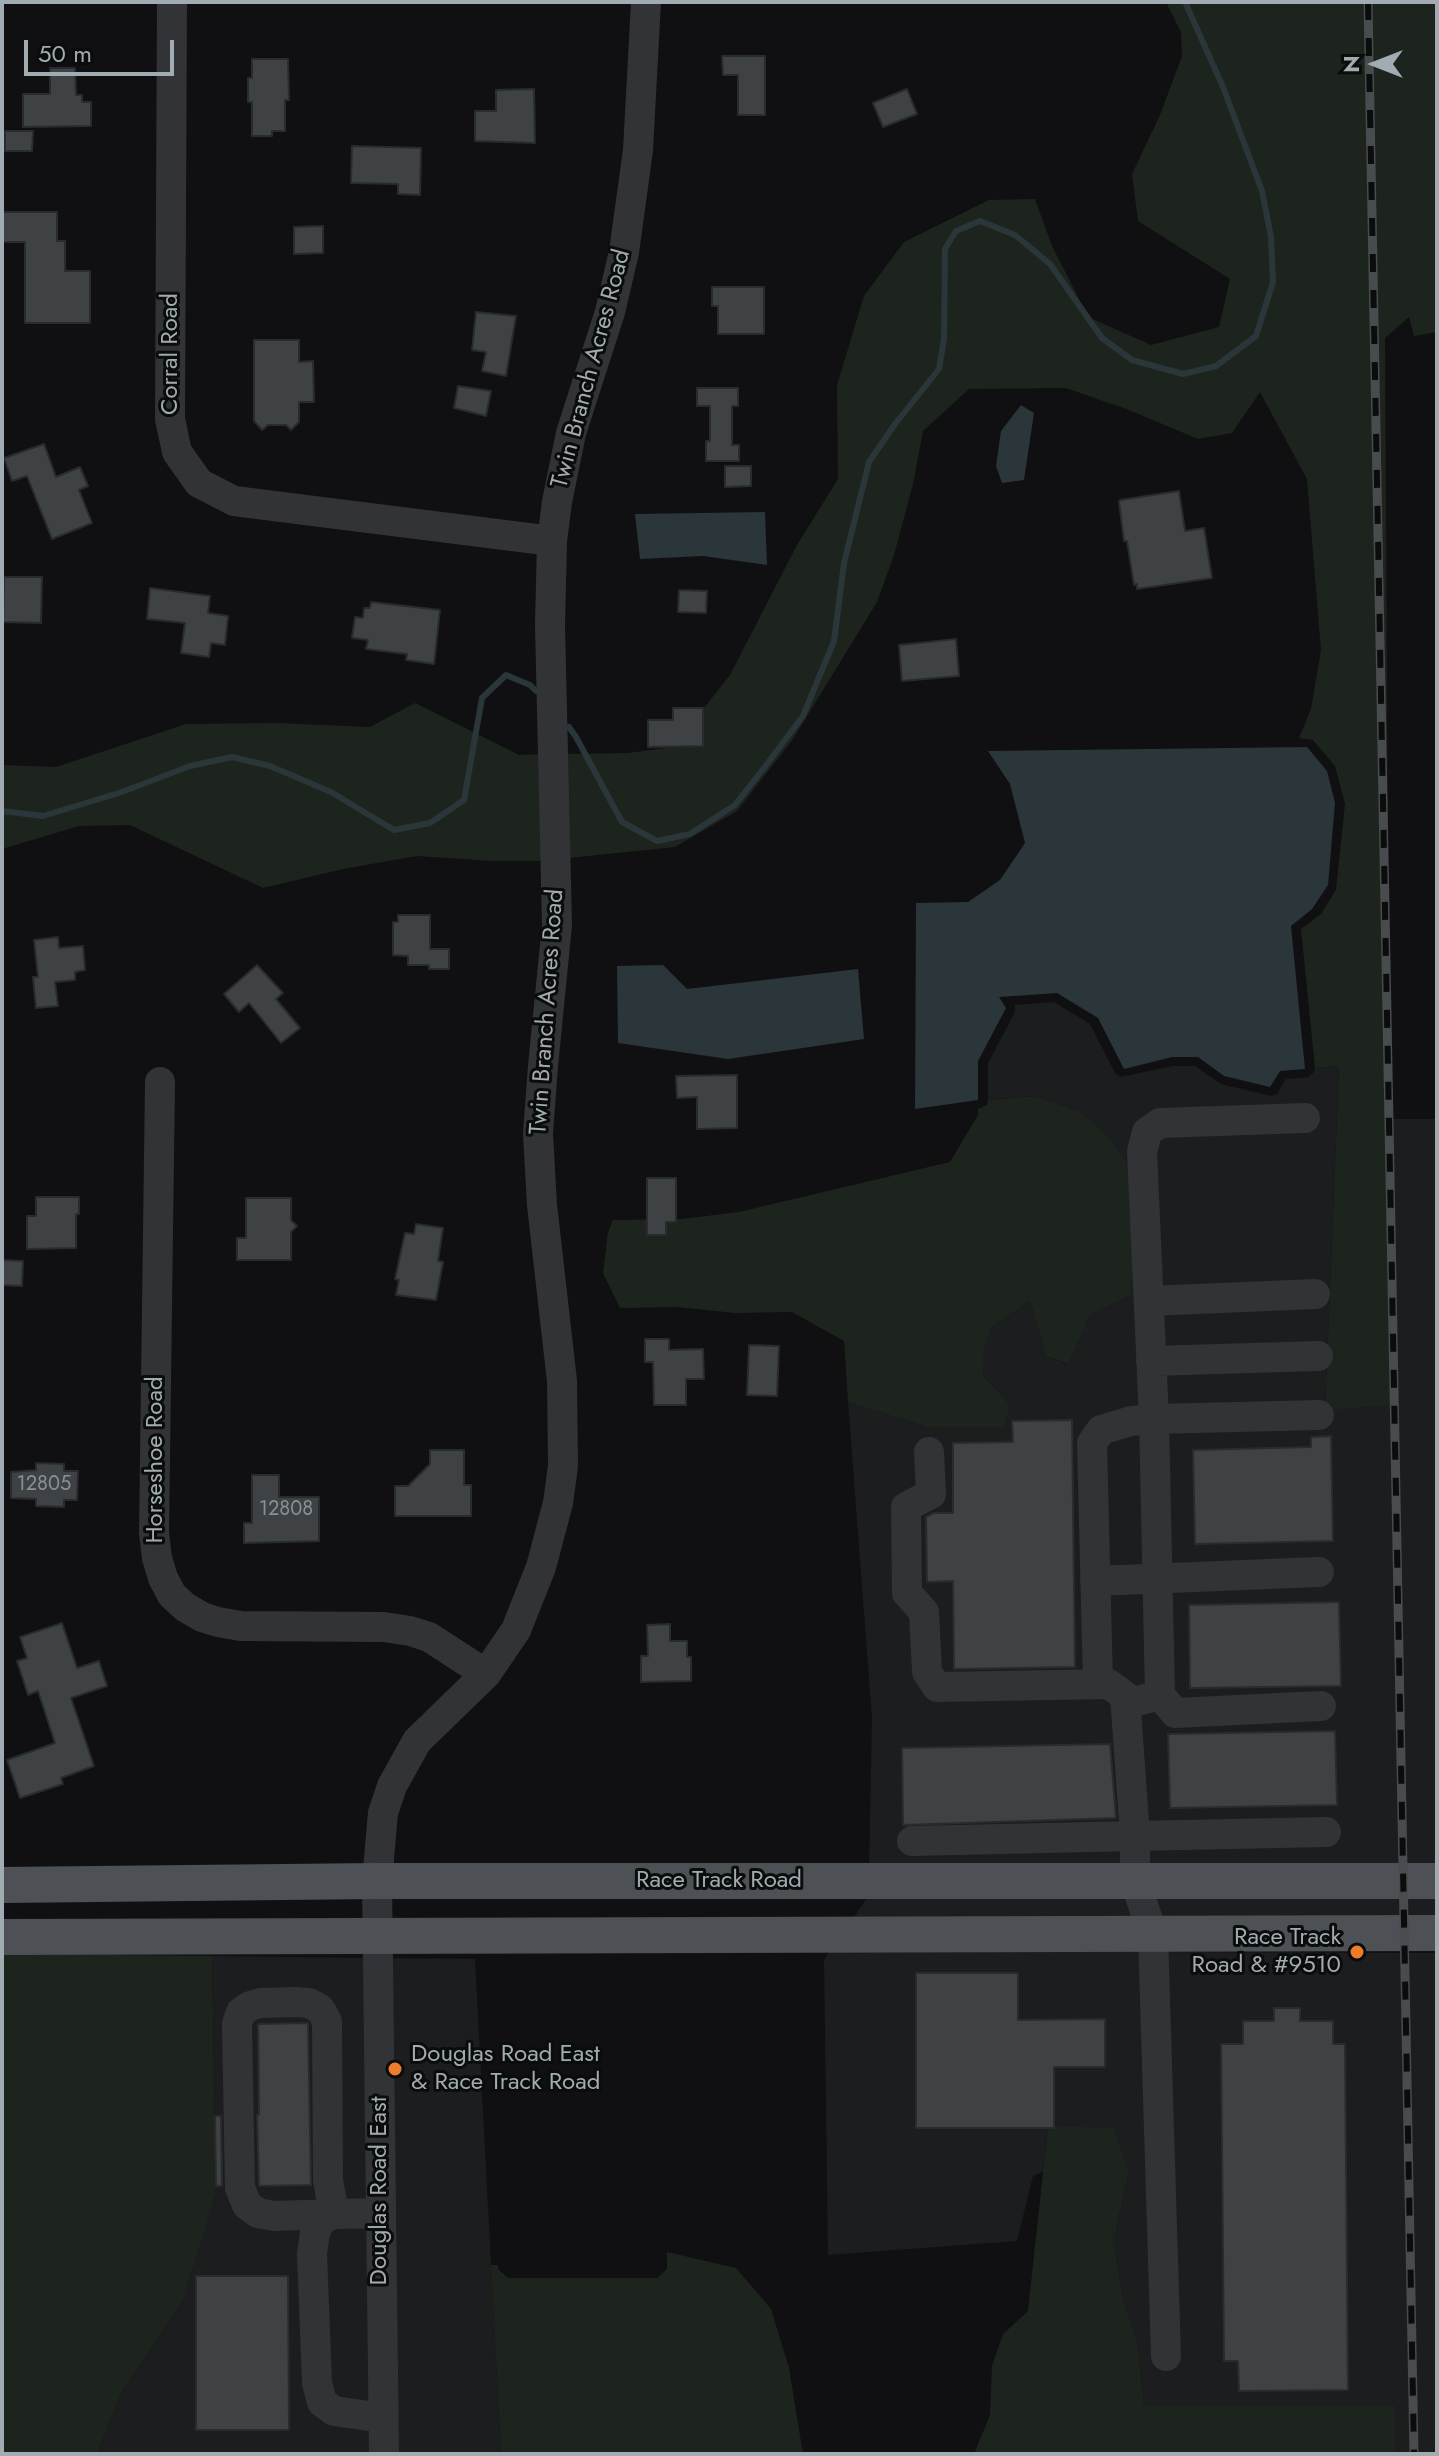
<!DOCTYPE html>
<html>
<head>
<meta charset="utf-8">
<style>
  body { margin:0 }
  #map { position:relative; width:1439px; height:2456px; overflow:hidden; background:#101012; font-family:Jost,sans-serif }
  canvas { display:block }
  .frame { position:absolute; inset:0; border:4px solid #a1abb2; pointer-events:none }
  .north { position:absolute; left:1335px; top:24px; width:80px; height:80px; -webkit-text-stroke:6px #0b0c0c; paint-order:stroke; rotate:270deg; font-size:22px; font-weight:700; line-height:32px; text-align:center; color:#a1abb2 }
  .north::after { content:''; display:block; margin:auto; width:28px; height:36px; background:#a1abb2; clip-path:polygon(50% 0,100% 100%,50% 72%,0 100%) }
  .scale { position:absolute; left:24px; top:40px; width:150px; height:36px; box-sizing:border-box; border:4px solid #a1abb2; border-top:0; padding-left:10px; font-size:24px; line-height:28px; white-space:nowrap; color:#a1abb2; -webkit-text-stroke:6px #0b0c0c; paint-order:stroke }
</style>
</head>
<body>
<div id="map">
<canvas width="1439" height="2456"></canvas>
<div class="frame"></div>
<div class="north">N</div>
<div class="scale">50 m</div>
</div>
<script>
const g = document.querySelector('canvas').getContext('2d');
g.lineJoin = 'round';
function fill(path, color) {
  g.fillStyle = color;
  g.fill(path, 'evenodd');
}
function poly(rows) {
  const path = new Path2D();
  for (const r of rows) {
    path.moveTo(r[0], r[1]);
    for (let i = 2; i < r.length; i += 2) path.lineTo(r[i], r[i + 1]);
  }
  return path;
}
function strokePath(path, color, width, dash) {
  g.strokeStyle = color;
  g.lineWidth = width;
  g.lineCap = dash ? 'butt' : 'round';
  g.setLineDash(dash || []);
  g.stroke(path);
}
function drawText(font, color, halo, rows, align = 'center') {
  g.font = font + ' Jost,sans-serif';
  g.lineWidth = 6;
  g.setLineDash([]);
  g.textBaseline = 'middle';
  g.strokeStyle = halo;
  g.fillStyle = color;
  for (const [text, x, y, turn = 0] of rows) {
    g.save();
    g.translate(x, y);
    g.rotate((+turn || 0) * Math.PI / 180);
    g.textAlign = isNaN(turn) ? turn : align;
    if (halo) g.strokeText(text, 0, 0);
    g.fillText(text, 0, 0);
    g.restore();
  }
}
const built = poly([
  [1054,1002,1090,1024,1115,1073,1120,1077,1173,1066,1195,1066,1221,1084,1271,1096,1277,1094,1286,1079,1309,1077,1313,1073,1315,1068,1339,1066,1325,1409,1391,1404,1389,1119,1437,1119,1437,1870,869,1871,872,1718,848,1402,926,1427,1003,1427,1010,1405,983,1375,983,1351,991,1327,1030,1301,1046,1356,1067,1364,1091,1314,1034,1096,988,1100,988,1063,1015,1012,1015,1005],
  [1437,1891,1437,1923,848,1926,869,1895],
  [830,1951,1437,1953,1437,2454,1395,2454,1394,2406,1144,2406,1138,2345,1123,2298,1114,2239,1129,2171,1048,2126,1043,2172,1033,2176,1017,2241,828,2255,824,1960],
  [212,1956,366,1958,372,2454,97,2454,123,2389,183,2301,216,2194],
  [390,1958,475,1959,501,2454,395,2454]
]);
const green = poly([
  [1166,2,1437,2,1437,332,1414,336,1409,317,1385,338,1391,1405,1325,1410,1339,1066,1315,1068,1301,929,1321,914,1336,890,1345,804,1335,766,1313,740,1299,738,1311,709,1321,650,1307,479,1260,392,1232,433,1198,439,1129,410,1066,388,969,389,923,431,913,484,894,555,877,602,793,739,737,811,675,847,568,858,565,754,628,753,673,747,730,675,797,545,838,479,837,385,864,296,904,242,989,200,1035,199,1052,246,1088,317,1151,345,1219,327,1230,279,1138,221,1132,174,1160,115,1182,56,1181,32],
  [415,703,519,755,542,754,543,861,492,861,417,856,343,869,263,888,130,825,79,826,2,849,2,765,56,767,186,724,278,723,370,727],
  [1034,1096,1080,1112,1104,1133,1125,1160,1138,1189,1131,1295,1091,1314,1068,1364,1046,1356,1030,1301,991,1327,983,1351,983,1375,1010,1405,1004,1427,926,1427,848,1402,844,1341,792,1312,735,1313,677,1307,620,1308,603,1273,608,1232,613,1220,682,1219,739,1212,950,1162,978,1115,978,1109,987,1105,988,1100],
  [2,1954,212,1956,216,2194,183,2301,123,2389,97,2454,2,2454],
  [1048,2126,1113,2128,1129,2171,1114,2239,1123,2298,1138,2345,1144,2406,1395,2406,1395,2454,974,2454,990,2415,992,2366,1003,2334,1028,2311],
  [667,2252,736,2268,771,2309,789,2368,803,2454,501,2454,491,2265,498,2265,498,2269,508,2278,657,2278,667,2269]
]);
const water = poly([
  [1021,405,1034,413,1024,480,1002,483,996,466,1001,431],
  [765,512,767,565,703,556,640,559,635,514],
  [1307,747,1327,771,1335,803,1328,885,1312,909,1291,926,1305,1069,1280,1071,1270,1087,1224,1076,1198,1057,1172,1057,1124,1069,1098,1018,1057,993,999,997,1006,1008,978,1061,978,1100,915,1109,916,903,968,902,1000,880,1025,843,1010,784,988,751],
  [663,965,687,989,858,969,864,1039,728,1059,618,1043,617,966]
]);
const stream = poly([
  [569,727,576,737,622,822,657,841,690,834,735,805,767,764,803,716,834,641,844,563,869,462,895,424,939,369,944,339,945,249,956,231,980,221,1015,235,1050,264,1102,338,1132,360,1183,374,1216,366,1256,336,1273,282,1271,237,1262,191,1223,87,1185,2],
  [2,811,43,816,122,792,190,766,232,757,270,766,331,792,394,830,430,823,464,800,482,698,506,675,530,685,536,691]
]);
const building = poly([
  [722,56,765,56,765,115,738,115,738,75,723,75,722,56],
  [252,59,288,59,289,100,285,100,285,131,272,131,272,136,252,136,252,102,248,102,248,78,252,78,252,59],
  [50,68,75,68,76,95,82,95,82,102,91,102,91,126,23,127,23,94,50,94,50,68],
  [534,89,535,143,475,141,475,111,496,111,496,90,534,89],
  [907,89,917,114,883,127,873,103,907,89],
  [5,131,33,131,32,151,5,151,5,131],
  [352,146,421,148,420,195,398,194,398,184,351,183,352,146],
  [2,212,57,212,57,241,65,241,65,271,90,271,90,323,25,323,25,242,2,242,2,212],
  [323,226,323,253,294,254,294,227,323,226],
  [712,287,764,287,764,334,718,334,718,306,712,306,712,287],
  [476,312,516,316,506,376,482,371,486,352,472,350,476,312],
  [254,340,299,340,299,362,313,361,314,402,299,402,299,422,291,430,286,425,268,425,262,430,254,421,254,340],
  [458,386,491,391,486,416,454,408,458,386],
  [697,388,738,388,738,406,732,406,732,445,739,445,739,461,706,461,706,441,710,441,710,406,697,406,697,388],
  [44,444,56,477,80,467,88,486,79,490,92,523,52,539,27,476,12,481,4,458,44,444],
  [725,466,751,466,751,486,725,487,725,466],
  [1179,491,1185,531,1204,528,1212,578,1137,589,1137,584,1134,585,1127,541,1124,541,1119,502,1120,500,1179,491],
  [4,577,42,577,41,623,3,622,4,577],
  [150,588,210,596,208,613,228,616,225,645,211,643,209,657,181,653,185,623,147,619,150,588],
  [679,590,707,591,706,613,678,612,679,590],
  [371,602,440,610,434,664,406,660,407,654,366,649,368,640,352,638,355,617,363,618,364,608,370,608,371,602],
  [956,639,959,676,902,681,899,645,956,639],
  [673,708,703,708,703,746,648,747,648,720,673,720,673,708],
  [398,915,430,915,430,949,449,949,449,969,429,969,429,965,408,965,408,956,393,955,393,922,398,922,398,915],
  [58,937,59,948,83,946,85,970,75,972,75,980,55,982,58,1006,36,1008,33,977,38,977,34,940,58,937],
  [257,965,283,993,276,999,300,1028,281,1043,249,1003,239,1012,224,994,257,965],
  [737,1075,737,1128,697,1129,697,1097,677,1098,676,1076,737,1075],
  [647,1178,676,1178,676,1222,666,1222,666,1235,647,1235,647,1178],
  [36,1197,79,1197,79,1214,76,1214,76,1248,27,1249,27,1216,36,1216,36,1197],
  [246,1198,291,1198,291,1220,297,1226,291,1232,291,1260,237,1260,237,1238,246,1238,246,1198],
  [416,1224,443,1228,438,1261,443,1262,436,1300,396,1295,399,1280,395,1279,405,1233,414,1234,416,1224],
  [2,1260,23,1261,22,1286,2,1285,2,1260],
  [645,1339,669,1339,669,1350,703,1349,704,1379,686,1379,686,1405,654,1405,653,1362,645,1362,645,1339],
  [749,1345,779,1346,777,1396,747,1395,749,1345],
  [1072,1420,1075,1667,954,1669,953,1581,927,1582,926,1517,934,1513,953,1513,953,1443,1013,1442,1012,1421,1072,1420],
  [1331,1436,1333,1541,1195,1544,1193,1450,1311,1447,1311,1437,1331,1436],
  [430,1450,464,1450,464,1485,471,1485,471,1516,395,1516,395,1486,408,1486,430,1464,430,1450],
  [36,1463,64,1464,64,1471,78,1471,77,1500,64,1500,64,1507,36,1506,36,1499,11,1498,11,1472,36,1470,36,1463],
  [252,1475,279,1475,279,1497,319,1497,319,1541,244,1543,244,1523,252,1523,252,1475],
  [1339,1602,1341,1686,1190,1688,1189,1605,1339,1602],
  [62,1623,77,1668,99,1661,107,1686,71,1698,94,1766,61,1778,63,1784,20,1798,7,1760,55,1743,38,1691,28,1695,17,1661,27,1658,20,1637,62,1623],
  [670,1624,670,1641,687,1641,687,1657,691,1657,691,1681,641,1682,641,1656,648,1656,647,1625,670,1624],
  [1335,1731,1337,1805,1170,1808,1168,1734,1335,1731],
  [1110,1744,1116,1818,903,1825,902,1748,1110,1744],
  [916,1973,1018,1973,1018,2020,1105,2019,1105,2067,1054,2067,1054,2128,916,2128,916,1973],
  [1274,2008,1300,2008,1300,2021,1333,2021,1333,2044,1345,2044,1348,2390,1239,2391,1238,2361,1224,2361,1221,2044,1243,2044,1243,2021,1274,2021,1274,2008],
  [308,2023,311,2185,259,2186,257,2115,259,2115,258,2024,308,2023],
  [215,2116,221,2116,222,2186,216,2186,215,2116],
  [196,2276,288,2276,289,2430,196,2430,196,2276]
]);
const minor = poly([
  [172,2,170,419,177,452,199,483,234,501,552,541],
  [160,1082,154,1533,157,1558,163,1578,172,1595,185,1607,202,1617,218,1622,241,1626,384,1627,410,1631,429,1637,486,1674],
  [1305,1118,1160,1123,1147,1132,1142,1152,1154,1419,1319,1415],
  [1149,1301,1315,1294],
  [1151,1361,1318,1356],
  [929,1452,931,1494,906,1507,907,1593,924,1612,927,1672,937,1687,1109,1684,1125,1696,1135,1836,1326,1832],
  [1095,1581,1319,1572],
  [1098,1684,1092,1443,1101,1430,1131,1421,1154,1419,1160,1695,1126,1704],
  [1160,1695,1175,1713,1321,1706],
  [912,1841,1135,1836,1135,1881,1153,1935,1166,2356],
  [296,2002,309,2003,320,2009,327,2021,328,2180,334,2214,274,2216,258,2213,247,2205,240,2188,237,2024,241,2012,250,2006,260,2003,296,2002],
  [380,2213,334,2214,322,2219,315,2232,312,2254,317,2383,322,2402,334,2411,383,2418],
  [384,2454,377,1881,383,1813,392,1786,417,1741,486,1674,516,1630,541,1567,558,1503,563,1466,562,1381,542,1205,538,1134,543,1066,557,925,550,625,552,541,557,502,571,433,610,312,624,252,638,150,646,2]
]);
const major = poly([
  [2,1885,377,1881,1437,1881],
  [2,1937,1437,1933]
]);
const rail = poly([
  [1368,2,1414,2454]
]);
const markers = [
  [1357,1952,8,"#ef7c2a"],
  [395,2069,8,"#ef7c2a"]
];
const numberNames = [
  ["12805",44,1485],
  ["12808",286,1510]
];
const streetNames = [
  ["Corral Road",171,354,-90],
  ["Twin Branch Acres Road",592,369,-75],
  ["Twin Branch Acres Road",548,1012,-86],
  ["Horseshoe Road",156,1460,-90],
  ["Race Track Road",719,1881],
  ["Douglas Road East",380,2191,-90]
];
const poiNames = [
  ["Race Track",1341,1938],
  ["Road & #9510",1341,1966],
  ["Douglas Road East",411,2055,"left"],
  ["& Race Track Road",411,2083,"left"]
];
fill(built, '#1c1d1f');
fill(green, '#1d241d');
fill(water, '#2a363a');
strokePath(stream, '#2a363a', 6);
fill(building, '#3f4245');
strokePath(building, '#2a2b2e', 2);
strokePath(minor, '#313336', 30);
strokePath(major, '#4d5155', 36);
strokePath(rail, '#484c4f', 9);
strokePath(rail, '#0b0c0c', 6, [18]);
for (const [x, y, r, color] of markers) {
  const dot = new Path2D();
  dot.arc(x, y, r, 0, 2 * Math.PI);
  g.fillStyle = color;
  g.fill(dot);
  strokePath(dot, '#0b0c0c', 3);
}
drawText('20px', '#889197', null, numberNames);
drawText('24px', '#a1abb2', '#0b0c0c', streetNames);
drawText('24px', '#a1abb2', '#0b0c0c', poiNames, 'right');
</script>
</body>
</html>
